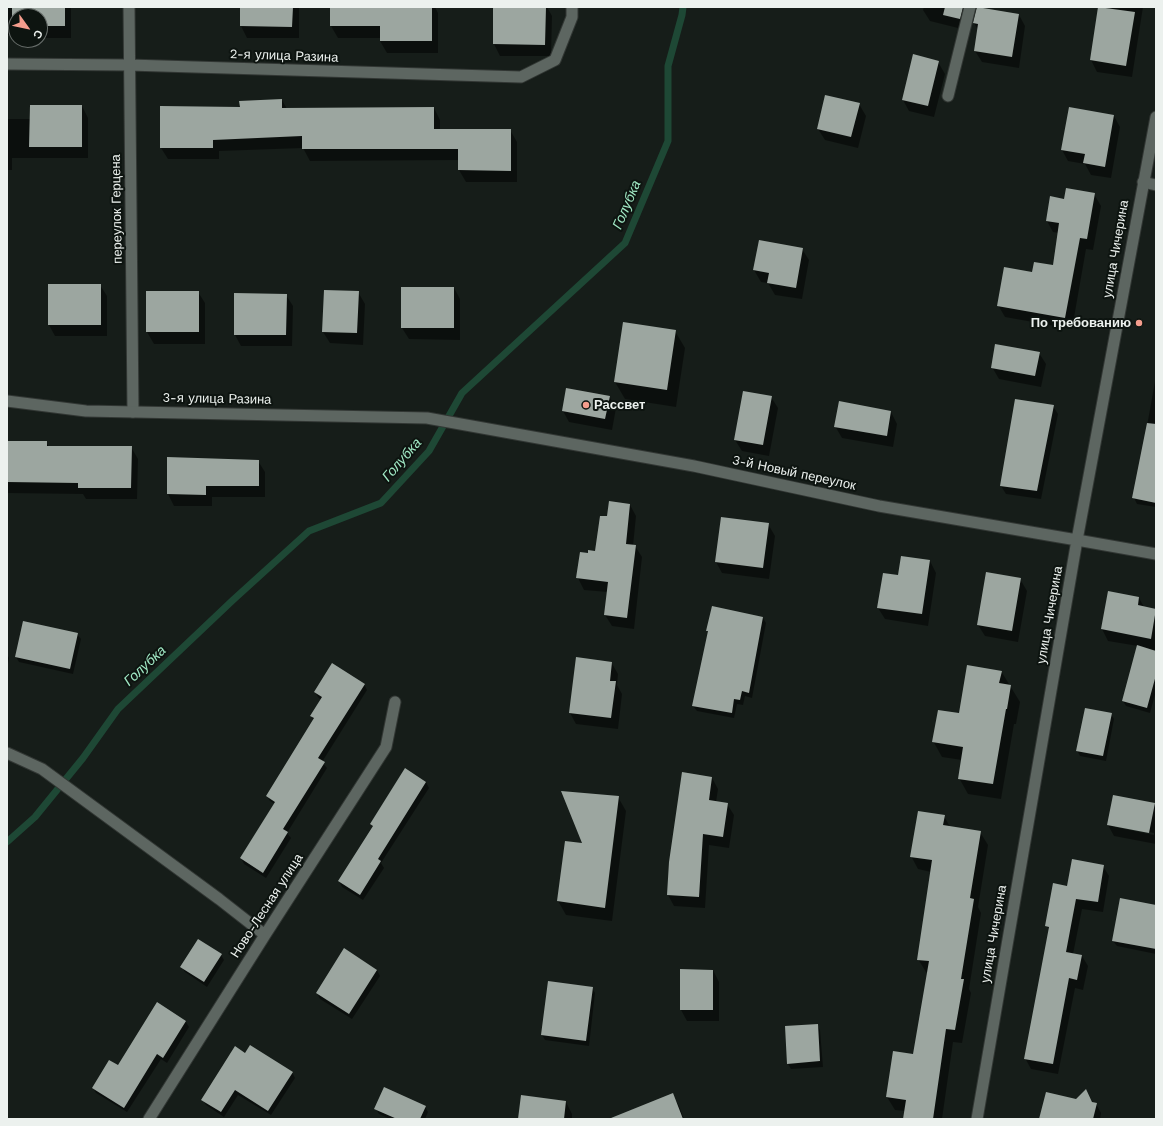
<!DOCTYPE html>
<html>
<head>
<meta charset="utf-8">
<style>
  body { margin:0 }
  #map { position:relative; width:1163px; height:1126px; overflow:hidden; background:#161d19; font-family:"Work Sans",sans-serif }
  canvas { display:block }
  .frame { position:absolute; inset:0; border:8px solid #ecf1ee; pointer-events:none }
  .north { position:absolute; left:8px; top:8px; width:40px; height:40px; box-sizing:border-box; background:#0d1410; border:1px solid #666c69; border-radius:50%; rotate:123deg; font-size:11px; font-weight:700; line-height:16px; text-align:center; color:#ecf1ee }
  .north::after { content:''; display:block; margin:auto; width:14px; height:18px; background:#f49d8d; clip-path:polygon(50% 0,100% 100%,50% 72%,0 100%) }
</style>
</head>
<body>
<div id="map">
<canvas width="1163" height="1126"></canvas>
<div class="frame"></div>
<div class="north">С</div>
</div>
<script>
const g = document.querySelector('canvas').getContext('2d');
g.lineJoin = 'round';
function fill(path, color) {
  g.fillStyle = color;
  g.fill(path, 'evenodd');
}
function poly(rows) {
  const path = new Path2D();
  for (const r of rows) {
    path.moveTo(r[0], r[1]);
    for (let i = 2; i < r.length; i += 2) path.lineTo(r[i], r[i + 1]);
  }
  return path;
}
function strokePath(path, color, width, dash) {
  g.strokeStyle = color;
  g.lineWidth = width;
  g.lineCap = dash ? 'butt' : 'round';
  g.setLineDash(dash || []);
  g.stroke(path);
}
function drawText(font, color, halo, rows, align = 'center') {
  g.font = font + ' "Work Sans",sans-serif';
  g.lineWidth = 4;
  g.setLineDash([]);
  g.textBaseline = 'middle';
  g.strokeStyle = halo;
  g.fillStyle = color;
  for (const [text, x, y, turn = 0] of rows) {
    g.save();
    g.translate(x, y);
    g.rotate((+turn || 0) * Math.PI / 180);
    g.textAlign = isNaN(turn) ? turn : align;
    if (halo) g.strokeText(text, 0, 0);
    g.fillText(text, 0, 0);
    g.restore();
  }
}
const shadow = poly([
  [7,7,71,7,71,38,40,38,40,16,16,16,16,35,7,35],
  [241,7,299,7,299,38,247,38,241,26],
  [331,7,435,7,438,13,438,53,387,53,380,41,381,38,338,38,331,26],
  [494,7,547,7,552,16,551,56,500,56,494,44],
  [924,7,967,7,966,30,930,21,923,10],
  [1111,7,1143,7,1132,77,1097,72,1091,60,1099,8,1110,9],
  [1019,15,1025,26,1019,68,982,62,975,51,978,30,974,23],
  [938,62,945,74,934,117,909,111,903,100],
  [282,100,287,109,434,108,440,120,440,130,510,130,517,142,517,182,466,182,459,170,459,160,310,161,303,148,219,151,219,159,168,159,161,148,241,108],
  [859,104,866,116,858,148,825,140,818,129],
  [82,106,88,118,88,158,12,158,12,170,7,170,7,119,30,119],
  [1114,116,1120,127,1111,178,1091,175,1085,164,1068,161,1062,150],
  [1094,194,1101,206,1093,250,1086,249,1072,329,1005,317,998,305,1033,273,1054,266,1059,233,1053,232,1047,221,1064,200],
  [802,249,809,260,802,299,775,295,768,283,761,282,754,270],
  [100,285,107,296,107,336,55,336,49,325],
  [454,288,460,299,460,340,409,339,402,328],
  [147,292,198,292,205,303,205,344,154,344,147,332],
  [358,292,365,304,363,345,330,343,323,332],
  [286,295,293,306,292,346,241,346,235,335],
  [675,331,685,348,676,407,625,399,615,382],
  [1039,353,1046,364,1041,387,999,379,992,367],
  [1156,376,1156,507,1137,504,1134,498],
  [609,396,616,408,612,430,569,422,563,411],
  [771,397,778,408,769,456,742,451,735,440],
  [1053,406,1058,414,1041,499,1006,494,1001,486],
  [891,412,897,424,893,447,842,438,835,426],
  [7,442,46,442,49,447,131,447,138,459,137,499,86,499,83,494,7,493],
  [168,458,258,461,265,472,265,497,212,497,212,506,174,506,168,494],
  [630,505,636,516,633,546,635,546,642,557,634,629,612,626,605,615,608,592,584,590,578,578,589,554,596,552,608,518],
  [768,524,775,536,769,579,722,573,716,562],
  [930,561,936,573,928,626,885,619,878,608,899,576],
  [1020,579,1027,591,1018,642,985,636,978,625],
  [1139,598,1144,607,1156,610,1156,691,1150,713,1126,706,1123,701,1138,646,1108,641,1102,629],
  [763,618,766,623,752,698,745,696,743,705,737,704,734,718,697,711,693,706,709,632,708,630],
  [77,634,81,639,73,674,19,662,16,657],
  [7,654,9,658,7,669],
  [611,662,618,674,617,685,622,694,618,729,576,724,570,713],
  [1001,671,1020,702,1016,724,1014,724,1001,799,968,794,959,778,962,760,942,757,933,741],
  [364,684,367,690,322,762,327,768,287,833,291,838,266,878,244,864,241,858,275,804,270,801,267,796,314,721,311,716,321,700,318,697,315,692],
  [1111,714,1114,719,1106,761,1080,756,1077,750],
  [712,778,718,789,716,802,727,804,734,815,729,848,709,845,705,908,674,906,668,895],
  [426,782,429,788,381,863,384,868,363,900,342,887,339,881,373,827,371,824],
  [618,797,626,811,612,921,566,915,558,901,566,842,583,844],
  [1154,804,1156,807,1156,844,1114,836,1108,825],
  [1115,825,1154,833,1154,835,1115,827],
  [944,816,950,827,980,832,988,845,978,907,981,913,969,989,971,993,962,1043,953,1042,942,1119,904,1119,906,1111,895,1110,887,1097,914,1055,928,973,926,972,918,959,931,872,918,869,911,856],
  [1103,866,1109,876,1103,912,1082,909,1073,954,1082,956,1088,966,1083,990,1075,988,1058,1074,1031,1069,1025,1058,1049,930,1047,926,1068,887],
  [1156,906,1156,954,1117,946,1113,941],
  [221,955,224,960,207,987,185,972,182,967],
  [377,970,380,976,352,1019,320,999,317,993],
  [713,970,719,982,719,1021,687,1021,681,1010],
  [592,988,595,993,589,1046,545,1040,542,1035],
  [157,1004,186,1022,189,1027,167,1063,161,1059,127,1112,96,1093,93,1088,118,1066],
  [817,1025,820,1030,823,1067,791,1069,788,1064],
  [246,1054,292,1072,295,1078,271,1115,238,1095,224,1117,206,1105,203,1100],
  [1086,1090,1093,1103,1096,1104,1101,1113,1100,1119,1040,1119,1077,1100],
  [672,1094,679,1106,684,1119,646,1119],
  [566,1102,572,1114,572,1119,519,1119],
  [425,1107,428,1112,425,1119,390,1119,379,1114,376,1109]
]);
const stream = poly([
  [7,842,35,817,83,758,118,709,233,600,309,531,381,503,429,451,462,393,625,243,668,141,668,66,682,15,683,7]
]);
const building = poly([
  [12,7,65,7,65,26,40,26,40,16,16,16,16,26,12,26],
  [240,7,293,7,292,27,240,26],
  [330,7,432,7,432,41,380,41,380,26,330,26],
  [493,7,546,7,545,45,493,44],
  [945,7,963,7,960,19,943,15],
  [977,7,1019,14,1012,57,974,51,978,24,973,23],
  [1098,7,1135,12,1126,66,1090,60],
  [913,54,939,61,928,106,902,100],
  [825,95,860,103,851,137,817,129],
  [282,99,282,108,434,107,434,129,511,129,511,171,458,170,458,149,302,149,302,136,213,140,213,148,160,148,160,106,240,107,239,101],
  [30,105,82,105,82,147,29,147],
  [1069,107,1114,115,1105,167,1083,163,1085,154,1061,150],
  [1066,188,1095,193,1087,239,1080,238,1065,318,997,306,1004,267,1032,272,1034,262,1053,265,1059,223,1046,221,1050,196,1064,199],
  [759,240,803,248,796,288,767,283,769,273,753,270],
  [48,284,101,284,101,325,48,325],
  [401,287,454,287,454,328,401,328],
  [324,290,359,291,357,333,322,332],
  [146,291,199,291,199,332,146,332],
  [234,293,287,294,286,335,234,335],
  [623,322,676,330,667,390,614,382],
  [995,344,1040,352,1035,376,991,368],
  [566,388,610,396,605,419,562,411],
  [743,391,772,396,763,445,734,440],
  [1015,399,1054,405,1037,491,1000,486],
  [839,401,891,411,887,436,834,427],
  [1147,423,1156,424,1156,503,1132,498],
  [7,441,47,441,47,446,132,446,131,488,78,488,78,483,7,482],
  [167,457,259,460,259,486,206,486,206,495,167,494],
  [609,501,630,504,626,544,636,545,627,618,604,615,608,582,576,578,580,552,588,553,588,550,595,551,600,516,607,516],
  [721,517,769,523,763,568,715,562],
  [901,556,930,560,922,614,877,608,883,573,898,575],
  [986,572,1021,578,1012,631,977,625],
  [1108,591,1139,597,1138,605,1156,609,1151,639,1101,629],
  [712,606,763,617,749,693,742,691,740,700,734,699,732,713,692,706,708,631,706,631],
  [23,621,78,633,70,669,15,657],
  [1137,645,1156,651,1156,675,1147,708,1122,701],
  [576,657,612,662,610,681,616,681,611,718,569,713],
  [332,663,365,684,318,758,325,762,283,829,288,832,263,873,240,858,275,802,266,796,314,718,310,716,322,697,314,692],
  [967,665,1002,671,999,683,1011,685,1007,709,1006,709,993,784,958,779,963,747,932,742,938,710,959,713],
  [1085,708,1112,713,1103,756,1076,751],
  [405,768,426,782,378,859,381,861,360,895,338,881,373,826,370,824],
  [682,772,712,777,709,800,728,803,723,837,703,834,699,897,667,895,669,862],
  [561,791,619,796,605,908,557,901,565,841,582,843],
  [1113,795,1155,803,1149,833,1107,825],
  [918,811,945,815,943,825,981,831,970,898,974,899,961,979,964,979,955,1030,946,1029,933,1119,903,1119,906,1100,886,1097,893,1051,913,1054,929,961,917,960,932,860,910,857],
  [1072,859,1104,865,1098,902,1076,899,1066,952,1082,955,1077,980,1069,978,1053,1064,1024,1059,1049,927,1045,926,1053,883,1067,886],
  [1120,898,1156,905,1156,949,1112,941],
  [198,939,222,954,204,982,180,967],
  [344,948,377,970,349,1014,316,993],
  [680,969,713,970,713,1010,680,1010],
  [548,981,593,987,586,1041,541,1035],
  [157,1002,186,1021,163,1058,157,1054,124,1108,92,1088,109,1060,118,1065],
  [818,1024,820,1061,787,1064,785,1026],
  [250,1045,293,1072,268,1111,235,1090,221,1112,201,1100,235,1046,245,1053],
  [384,1087,426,1106,420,1119,397,1119,374,1109],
  [1086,1089,1092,1102,1097,1103,1093,1119,1039,1119,1046,1092,1076,1099],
  [673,1093,683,1119,611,1119,611,1118],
  [521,1095,566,1101,564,1119,518,1119]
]);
const minor = poly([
  [129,7,133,412],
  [7,64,129,65,521,77,555,60,572,17,572,7],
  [948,96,970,7],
  [1143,182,1156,185],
  [1077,540,1156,554],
  [7,753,42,769,219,899,265,935],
  [149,1119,265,935,386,747,395,702]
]);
const tertiary = poly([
  [7,401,86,411,427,418,694,466,879,506,1077,540],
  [977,1119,1077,540,1156,117]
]);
const markers = [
  [1139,323,4,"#f49d8d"],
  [586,405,4,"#f49d8d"]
];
const streetNames = [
  ["2-я улица Разина",284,56,2],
  ["переулок Герцена",117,209,-91],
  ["улица Чичерина",1116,249,-80],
  ["3-я улица Разина",217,399,1],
  ["3-й Новый переулок",794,473,12],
  ["улица Чичерина",1050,615,-80],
  ["Ново-Лесная улица",267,906,-57],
  ["улица Чичерина",994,934,-80]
];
const poiNames = [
  ["По требованию",1131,323],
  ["Рассвет",594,405,"left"]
];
const waterNames = [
  ["Голубка",627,205,-67],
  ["Голубка",402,460,-49],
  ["Голубка",145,666,-43]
];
fill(shadow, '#0007');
strokePath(stream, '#1e4835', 7);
fill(building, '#9ca6a0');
strokePath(minor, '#323734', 13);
strokePath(tertiary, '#323734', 13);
strokePath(minor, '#5d6661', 11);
strokePath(tertiary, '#5d6661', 11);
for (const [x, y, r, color] of markers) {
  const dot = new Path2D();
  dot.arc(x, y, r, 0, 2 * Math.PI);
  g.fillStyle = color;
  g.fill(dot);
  strokePath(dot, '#0d1410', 1.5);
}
drawText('13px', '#ecf1ee', '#0d1410', streetNames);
drawText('bold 13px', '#ecf1ee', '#0d1410', poiNames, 'right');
drawText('italic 14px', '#a1e9c5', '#0d1410', waterNames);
</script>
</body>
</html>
